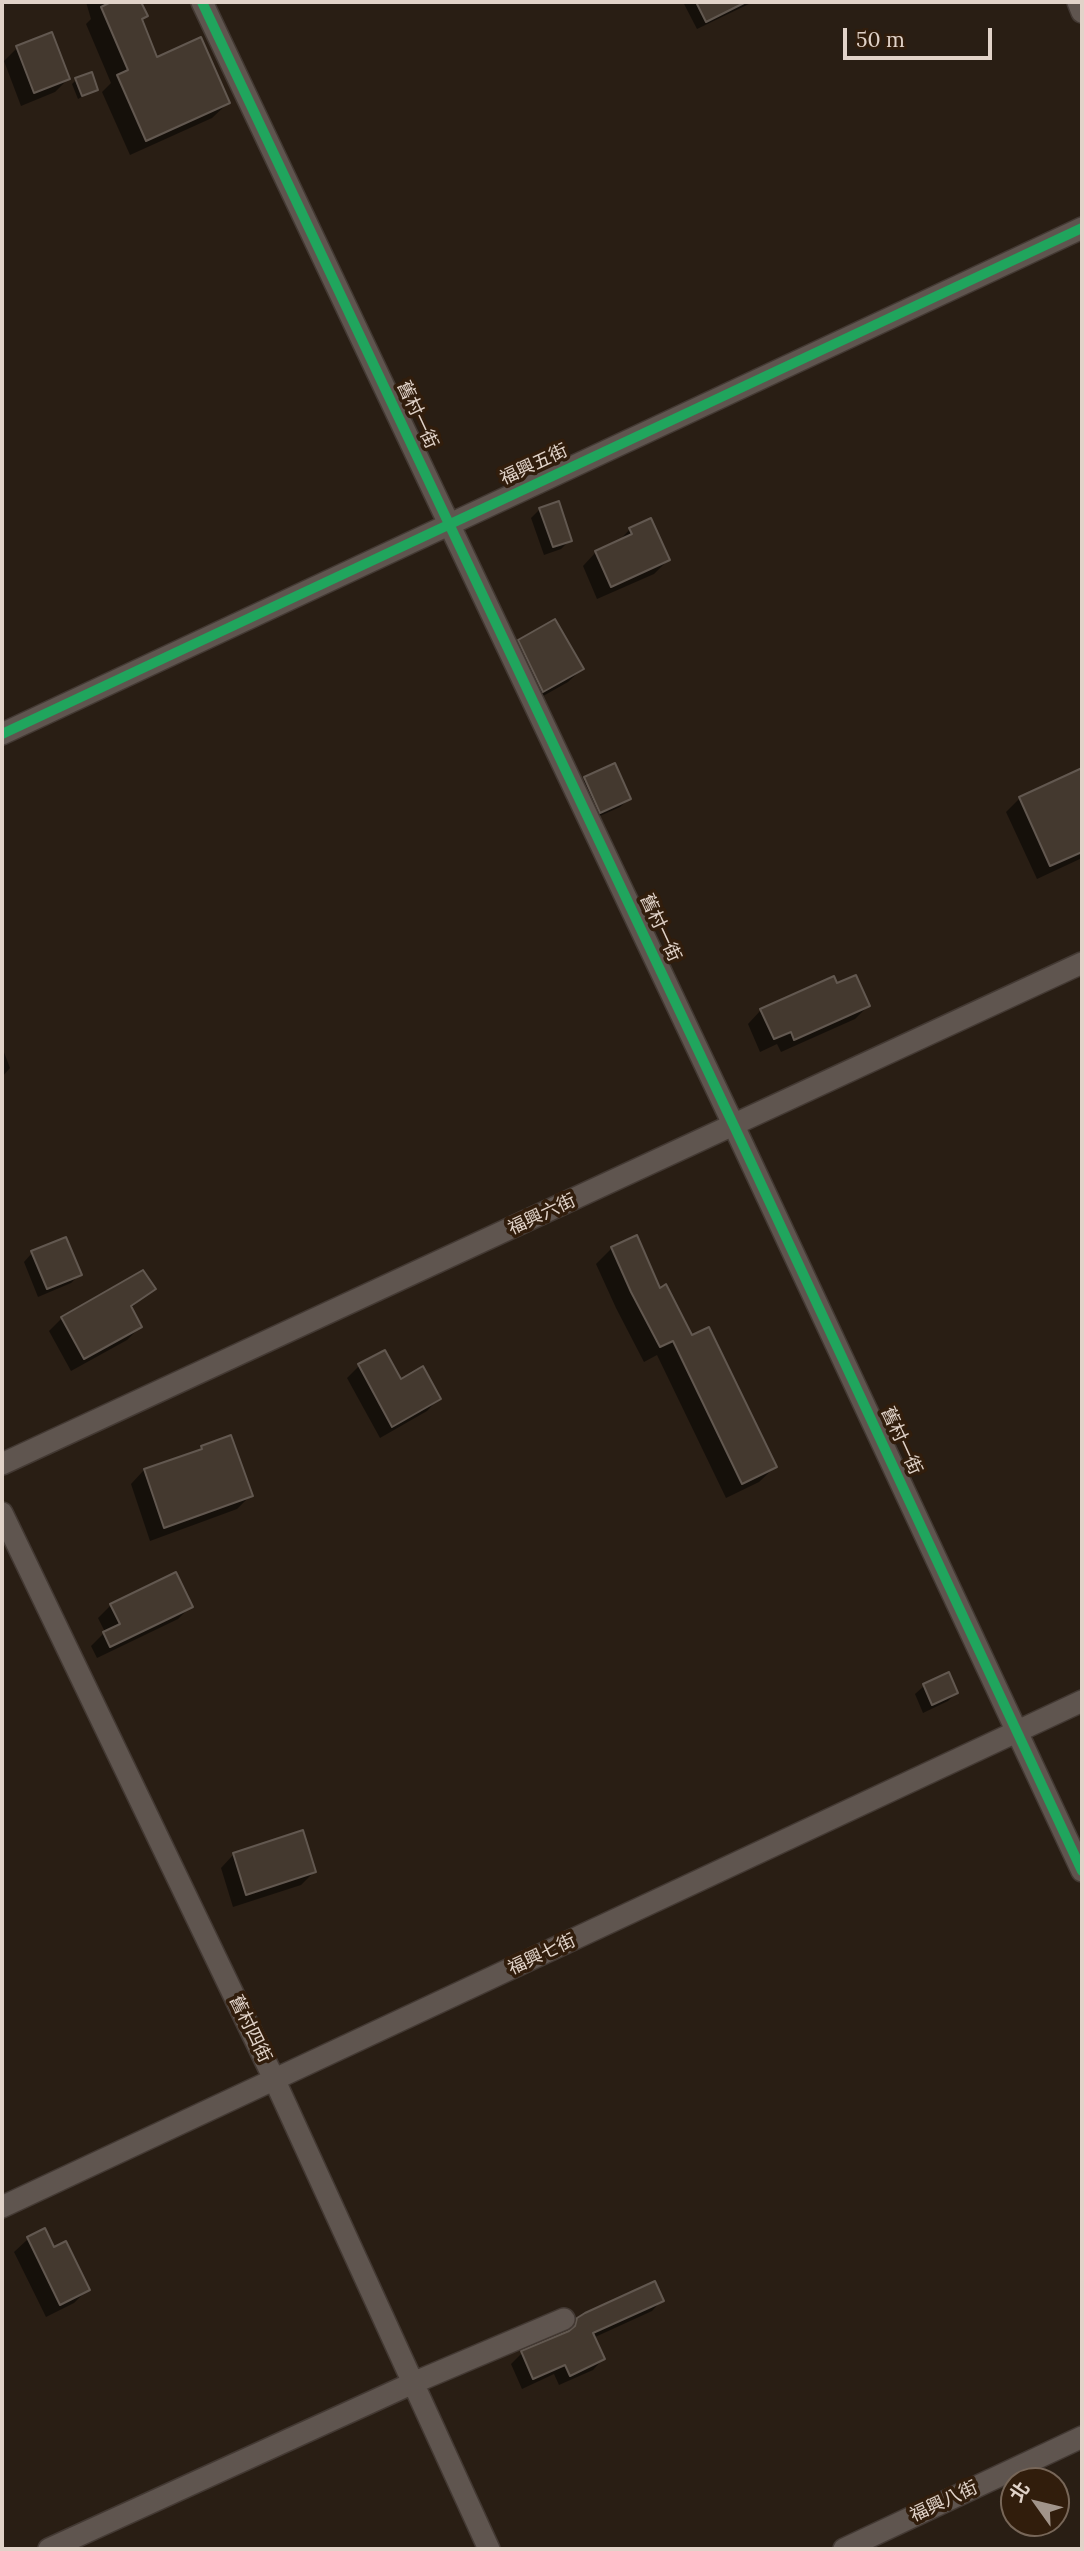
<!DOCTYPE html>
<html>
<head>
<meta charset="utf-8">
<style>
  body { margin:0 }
  #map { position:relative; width:1084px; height:2551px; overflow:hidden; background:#291e14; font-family:Lora,"Noto Sans TC",serif }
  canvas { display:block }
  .frame { position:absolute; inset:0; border:4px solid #e1d3c9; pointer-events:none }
  .north { position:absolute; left:1000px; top:2467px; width:70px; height:70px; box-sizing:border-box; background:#311d0c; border:2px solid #776658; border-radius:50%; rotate:304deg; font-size:19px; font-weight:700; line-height:28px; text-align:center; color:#e1d3c9 }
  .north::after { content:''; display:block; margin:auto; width:24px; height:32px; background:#a1948a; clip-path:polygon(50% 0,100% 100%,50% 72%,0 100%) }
  .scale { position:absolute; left:843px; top:28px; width:149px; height:32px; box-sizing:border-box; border:4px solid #e1d3c9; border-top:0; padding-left:9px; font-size:21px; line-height:24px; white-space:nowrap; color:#e1d3c9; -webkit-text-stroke:5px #311d0c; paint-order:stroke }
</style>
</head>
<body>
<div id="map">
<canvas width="1084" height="2551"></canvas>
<div class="frame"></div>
<div class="north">北</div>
<div class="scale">50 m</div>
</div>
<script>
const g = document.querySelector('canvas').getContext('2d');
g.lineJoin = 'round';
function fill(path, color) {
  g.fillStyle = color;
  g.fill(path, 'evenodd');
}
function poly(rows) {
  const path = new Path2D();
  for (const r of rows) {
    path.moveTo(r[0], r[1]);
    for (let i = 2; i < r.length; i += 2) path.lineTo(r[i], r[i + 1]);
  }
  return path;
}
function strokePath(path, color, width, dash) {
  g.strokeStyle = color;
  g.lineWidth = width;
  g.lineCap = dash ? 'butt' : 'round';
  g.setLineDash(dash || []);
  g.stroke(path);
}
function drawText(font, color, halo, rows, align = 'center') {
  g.font = font + ' Lora,"Noto Sans TC",serif';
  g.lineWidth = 7;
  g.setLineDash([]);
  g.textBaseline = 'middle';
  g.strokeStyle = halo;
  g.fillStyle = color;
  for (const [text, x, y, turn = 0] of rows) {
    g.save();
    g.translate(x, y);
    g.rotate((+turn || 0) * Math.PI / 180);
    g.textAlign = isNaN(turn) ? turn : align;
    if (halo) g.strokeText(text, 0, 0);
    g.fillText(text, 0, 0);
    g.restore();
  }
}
const shadow = poly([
  [86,2,139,2,146,16,141,21,156,59,228,103,212,118,130,155,102,92,111,83,86,24,91,19],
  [683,2,753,2,697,29],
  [17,48,68,79,55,92,21,106,4,61],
  [76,80,96,89,78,99,72,84],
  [540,509,570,540,561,549,544,555,531,518],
  [630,529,668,560,654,574,597,599,583,566,596,552,617,543],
  [519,641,582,669,568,682,529,704,506,655],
  [614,766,629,799,620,807,591,820,576,788,585,779],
  [1082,770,1082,858,1037,879,1006,812,1020,798],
  [836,986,868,1006,855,1019,781,1052,777,1044,760,1052,748,1024,761,1010],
  [2,1047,10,1068,2,1077],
  [612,1248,659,1290,775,1467,759,1482,726,1498,657,1355,644,1362,616,1308,596,1264],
  [32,1253,80,1274,71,1283,38,1297,24,1262],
  [143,1273,153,1289,130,1309,140,1327,127,1340,71,1371,49,1331,62,1318],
  [359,1366,400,1382,439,1398,427,1411,380,1438,347,1378],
  [202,1447,251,1495,237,1509,150,1541,131,1484,144,1470,196,1453],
  [111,1605,191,1606,178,1619,97,1658,91,1646,105,1632,98,1618],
  [924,1686,956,1693,948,1701,923,1713,915,1694],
  [234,1854,314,1872,301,1885,233,1907,221,1868],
  [44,2231,53,2249,88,2289,74,2303,46,2317,14,2252,28,2239],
  [662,2300,652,2311,593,2338,603,2359,593,2370,559,2385,554,2374,522,2389,511,2364,522,2353,566,2334,578,2319]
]);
const building = poly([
  [111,2,141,2,148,16,142,19,157,57,201,37,230,103,146,141,117,75,128,70,101,7,111,2],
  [696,2,746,2,706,22,696,2],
  [52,32,70,79,34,93,16,46,52,32],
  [92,72,98,90,82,96,75,78,92,72],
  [559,501,572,541,553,547,539,508,559,501],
  [651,518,670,560,611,587,595,551,632,534,629,528,651,518],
  [555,619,584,669,543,692,518,640,555,619],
  [615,763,631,799,600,813,584,777,615,763],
  [1082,768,1082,852,1050,866,1019,797,1082,768],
  [856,975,870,1006,794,1040,791,1032,774,1039,760,1009,834,976,837,983,856,975],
  [637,1235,660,1288,666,1284,692,1335,709,1327,777,1467,742,1484,673,1341,660,1347,631,1292,611,1247,637,1235],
  [66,1237,82,1275,47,1289,31,1251,66,1237],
  [143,1270,156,1289,131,1306,142,1327,84,1359,61,1317,143,1270],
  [385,1350,401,1379,423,1366,441,1399,392,1427,358,1364,385,1350],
  [231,1435,253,1496,164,1528,144,1469,202,1449,201,1446,231,1435],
  [176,1572,193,1607,110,1647,103,1632,120,1624,110,1604,176,1572],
  [949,1672,958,1693,932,1705,923,1684,949,1672],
  [303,1830,316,1872,246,1895,233,1853,303,1830],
  [45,2228,54,2247,66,2241,90,2290,60,2305,27,2237,45,2228],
  [655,2281,664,2301,593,2333,605,2359,570,2376,565,2365,533,2379,521,2351,569,2331,575,2326,577,2318,585,2313,655,2281]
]);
const minor = poly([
  [202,2,734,1126,1082,1871],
  [1078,2,1082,12],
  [2,734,1082,228],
  [2,1464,1082,963],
  [2,1513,275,2081,489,2549],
  [2,2207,1082,1701],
  [49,2549,413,2383,564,2319],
  [844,2549,1082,2437]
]);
const cycleway = poly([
  [202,2,734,1126,1082,1871],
  [2,734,1082,228]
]);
const streetNames = [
  ["舊村一街",417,415,65],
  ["福興五街",534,465,-25],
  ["舊村一街",660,928,65],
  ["福興六街",542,1215,-25],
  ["舊村一街",901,1441,65],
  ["福興七街",542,1955,-25],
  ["舊村四街",250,2029,64],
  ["福興八街",944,2502,-25]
];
fill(shadow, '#0007');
fill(building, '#44392f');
strokePath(building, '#625850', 2);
strokePath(minor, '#433933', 24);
strokePath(minor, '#5f554f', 21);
strokePath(cycleway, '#20a55d', 10);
drawText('18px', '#e1d3c9', '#311d0c', streetNames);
</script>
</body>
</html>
